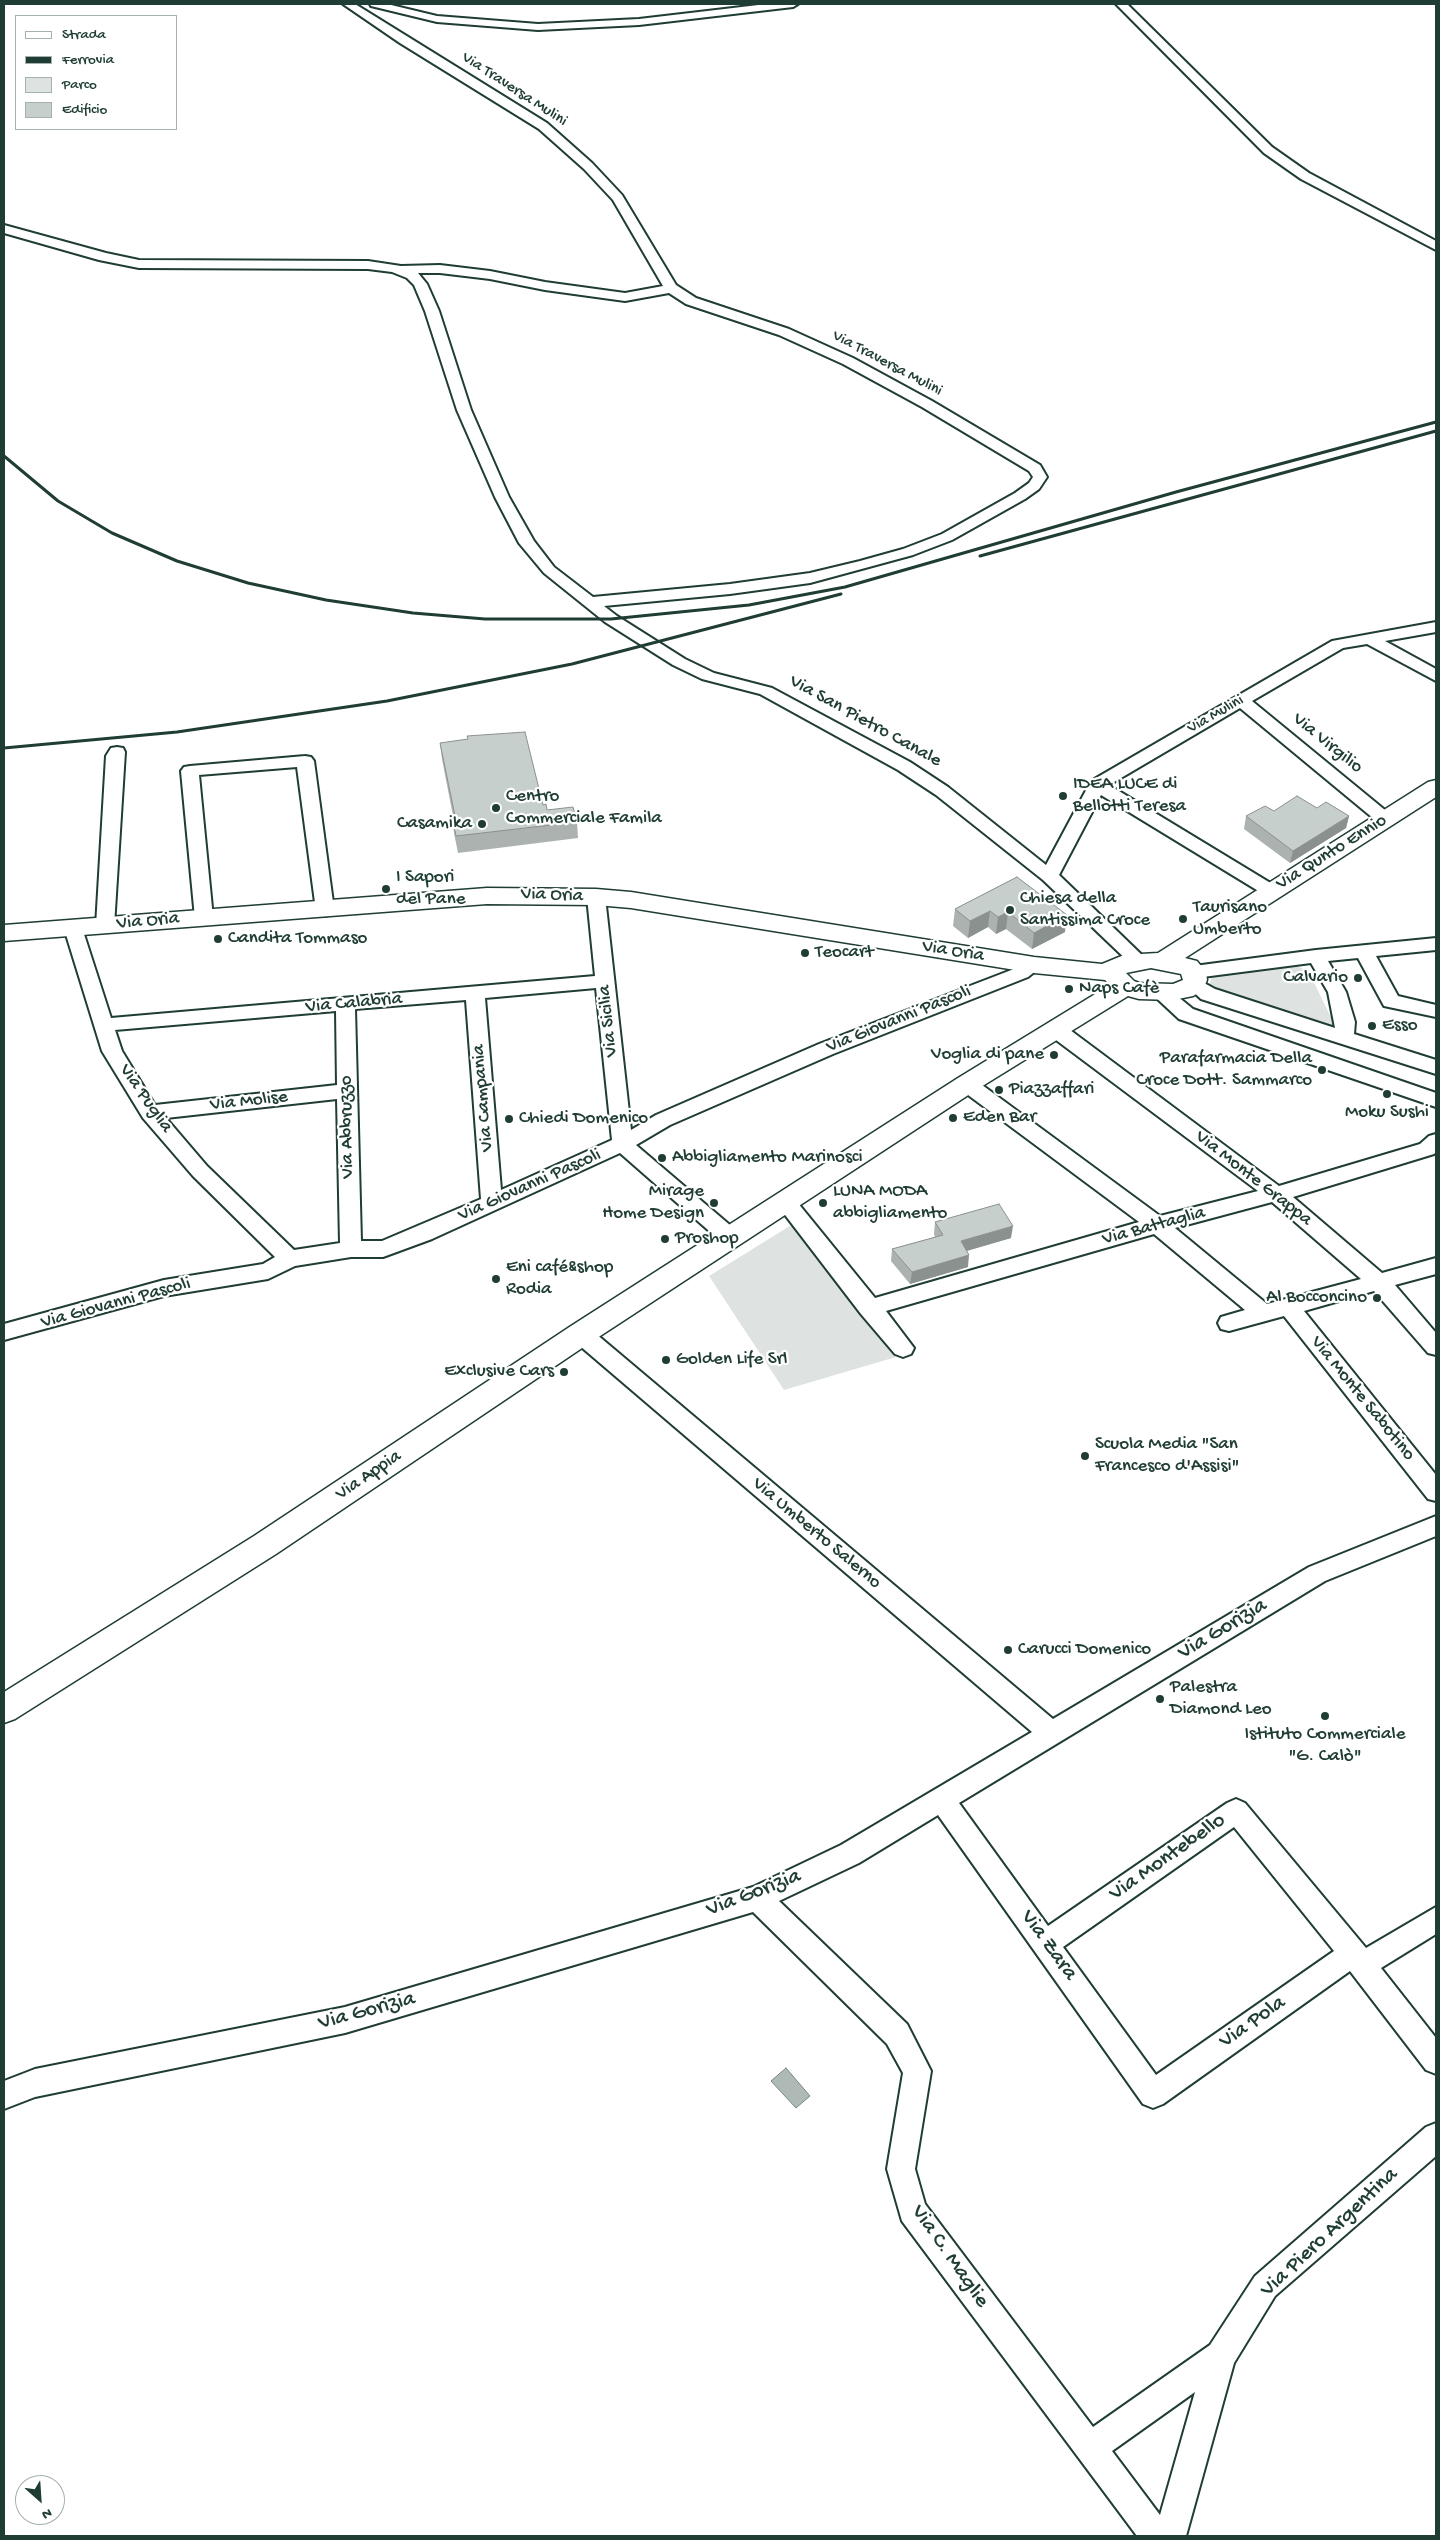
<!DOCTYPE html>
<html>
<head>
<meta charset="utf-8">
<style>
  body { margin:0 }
  #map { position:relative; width:1440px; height:2540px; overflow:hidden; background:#fff; font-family:"Gochi Hand",sans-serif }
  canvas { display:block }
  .frame { position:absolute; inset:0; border:5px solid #1f3d34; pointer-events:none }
  .legend { position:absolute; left:15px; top:15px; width:162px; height:115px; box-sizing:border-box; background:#fff; border:1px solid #a5b1ae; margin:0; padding:6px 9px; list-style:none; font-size:15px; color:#1f3d34 }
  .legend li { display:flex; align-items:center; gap:10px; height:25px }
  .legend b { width:25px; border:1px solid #a5b1ae }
  .north { position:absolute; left:15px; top:2475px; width:50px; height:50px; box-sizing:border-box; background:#fff; border:1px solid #a5b1ae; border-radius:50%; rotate:154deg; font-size:14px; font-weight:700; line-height:20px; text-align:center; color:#1f3d34 }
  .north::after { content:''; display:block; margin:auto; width:18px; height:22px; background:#1f3d34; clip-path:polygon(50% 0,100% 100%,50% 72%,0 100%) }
</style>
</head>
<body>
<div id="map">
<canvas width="1440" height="2540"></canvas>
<div class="frame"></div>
<ul class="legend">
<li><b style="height:6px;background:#fff"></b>Strada</li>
<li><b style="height:6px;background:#1f3d34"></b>Ferrovia</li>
<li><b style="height:14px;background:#dee3e2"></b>Parco</li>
<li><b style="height:14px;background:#c7cfcc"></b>Edificio</li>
</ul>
<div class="north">N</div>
</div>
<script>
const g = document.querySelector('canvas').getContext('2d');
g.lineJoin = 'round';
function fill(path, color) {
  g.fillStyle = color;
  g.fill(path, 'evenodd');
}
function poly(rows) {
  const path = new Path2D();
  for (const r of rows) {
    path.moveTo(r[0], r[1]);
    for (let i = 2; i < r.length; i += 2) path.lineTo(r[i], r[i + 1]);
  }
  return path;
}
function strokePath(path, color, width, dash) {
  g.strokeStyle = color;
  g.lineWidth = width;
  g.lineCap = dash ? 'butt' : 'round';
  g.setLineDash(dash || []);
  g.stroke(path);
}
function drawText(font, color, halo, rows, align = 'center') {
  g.font = font + ' "Gochi Hand",sans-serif';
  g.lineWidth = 4.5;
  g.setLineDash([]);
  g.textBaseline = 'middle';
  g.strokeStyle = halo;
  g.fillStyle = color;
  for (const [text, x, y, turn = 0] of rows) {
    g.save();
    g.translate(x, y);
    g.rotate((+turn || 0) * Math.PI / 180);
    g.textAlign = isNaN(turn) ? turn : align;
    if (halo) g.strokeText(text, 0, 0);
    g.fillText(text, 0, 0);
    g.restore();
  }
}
const green = poly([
  [1297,966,1309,972,1337,1030,1209,987,1212,974],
  [793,1224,896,1357,784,1390,709,1276]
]);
const water = poly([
  [786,2068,810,2096,796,2108,771,2081,786,2068]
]);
const minor = poly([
  [343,4,355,4,547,123,592,163,622,195,676,285,696,298,789,329,853,358,932,401,1040,465,1047,477,1039,489,1025,499,952,540,913,555,810,583,730,594,604,606,617,616,685,659,714,673,772,688,910,762,948,787,1046,865,1091,781,1332,641,1436,622,1436,632,1385,641,1436,669,1436,681,1367,644,1343,648,1252,701,1391,815,1394,819,1391,823,1379,823,1240,708,1109,785,1277,887,1280,891,1277,895,1271,897,1265,895,1101,795,1059,875,1147,960,1145,964,1138,966,1131,964,1043,880,936,795,898,770,760,694,702,679,673,665,605,622,544,573,519,543,495,497,457,410,425,311,414,285,407,278,392,272,368,269,139,268,99,260,4,233,4,225,106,253,139,260,368,261,401,266,440,265,490,271,545,282,625,293,663,286,613,200,584,169,539,129,400,43,343,4],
  [418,273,440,273,490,279,545,290,625,301,669,293,686,304,779,335,843,364,922,407,1029,471,1033,477,1029,483,1015,493,942,534,903,549,860,561,810,573,730,584,593,597,554,567,534,541,509,497,471,410,439,311,427,284,418,273],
  [370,4,387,4,437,16,538,24,639,19,767,4,798,4,793,7,639,25,538,30,437,22,371,6,370,4],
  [1116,4,1127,4,1272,147,1309,173,1436,241,1436,250,1301,179,1264,153,1116,4],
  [117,747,123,748,125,752,114,926,112,930,105,932,98,930,96,926,106,756,111,748,117,747],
  [305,756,311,757,314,761,334,910,331,914,325,916,319,914,316,910,297,767,199,775,213,918,210,922,204,924,198,922,195,918,181,771,184,767,190,766,305,756],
  [596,891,602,893,605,897,631,1130,656,1115,819,1044,1014,969,1027,961,1034,959,1041,961,1043,965,1028,977,833,1054,670,1125,636,1145,738,1232,741,1238,738,1244,731,1246,724,1244,620,1153,432,1239,383,1257,351,1257,295,1266,268,1279,164,1296,4,1340,4,1324,164,1280,263,1264,275,1257,193,1176,143,1118,102,1051,64,928,66,924,73,922,80,924,82,928,111,1018,595,976,587,897,590,893,596,891],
  [596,988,612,1140,501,1190,485,998,596,988],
  [466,1000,481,1199,382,1241,361,1241,355,1009,466,1000],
  [336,1011,337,1085,155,1105,122,1051,115,1030,336,1011],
  [337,1099,340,1243,294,1250,207,1166,166,1118,337,1099],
  [1436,938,1436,950,1376,956,1398,996,1436,1005,1436,1017,1384,1006,1358,958,1328,961,1346,992,1355,1022,1354,1034,1436,1060,1436,1074,1201,999,1185,984,1187,980,1193,978,1187,976,1185,972,1187,968,1194,966,1316,950,1436,938],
  [1311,963,1328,992,1335,1028,1215,989,1195,978,1311,963],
  [1159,986,1166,987,1193,1009,1436,1093,1436,1107,1179,1019,1150,992,1152,987,1159,986],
  [1055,1022,1062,1024,1279,1186,1420,1144,1429,1136,1436,1134,1436,1152,1434,1154,1293,1197,1382,1273,1436,1258,1436,1274,1395,1285,1436,1333,1436,1355,1428,1353,1374,1291,1304,1311,1436,1475,1436,1501,1428,1499,1284,1316,1229,1331,1221,1329,1218,1323,1221,1317,1245,1310,1154,1234,886,1311,914,1348,911,1354,903,1357,895,1354,861,1314,779,1207,776,1202,779,1197,786,1194,793,1197,875,1298,1139,1222,960,1089,957,1084,960,1079,967,1077,974,1079,1160,1216,1258,1191,1048,1034,1045,1029,1048,1024,1055,1022],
  [1272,1202,1361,1279,1267,1304,1175,1228,1272,1202],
  [581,1326,589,1328,1053,1719,1309,1567,1436,1516,1436,1536,1325,1581,959,1803,1048,1926,1227,1803,1236,1799,1245,1803,1366,1948,1436,1907,1436,1934,1381,1968,1436,2038,1436,2074,1426,2070,1350,1971,1163,2104,1153,2108,1143,2104,938,1815,859,1863,779,1901,907,2024,931,2071,915,2169,925,2204,1093,2427,1210,2345,1255,2276,1426,2127,1436,2123,1436,2156,1275,2296,1234,2363,1186,2536,1137,2536,902,2221,887,2169,903,2073,887,2044,753,1912,345,2033,35,2097,4,2109,4,2081,35,2069,345,2007,753,1887,841,1845,1032,1732,573,1340,570,1334,573,1328,581,1326],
  [1234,1827,1334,1951,1156,2075,1063,1947,1234,1827],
  [1195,2392,1160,2515,1112,2451,1195,2392]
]);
const major = poly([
  [1436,780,1436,797,1185,958,1197,961,1206,972,1207,980,1203,990,1193,996,1173,1000,1139,999,1128,996,976,1090,591,1342,276,1554,15,1719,4,1723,4,1692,254,1536,571,1326,958,1078,1110,985,1105,980,1034,973,631,908,596,905,487,904,4,941,4,925,487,888,596,889,631,892,1034,957,1102,964,1124,955,1158,953,1428,782,1436,780],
  [1151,968,1181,974,1183,980,1173,984,1139,983,1134,981,1126,973,1151,968]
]);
const rail = poly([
  [4,456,58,501,112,533,177,561,248,583,326,600,413,613,485,619,611,619,749,605,845,587,1176,492,1436,422],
  [980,556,1436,431],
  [4,748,177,732,387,701,572,664,841,594]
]);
const wall = poly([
  [440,743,543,805,547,810,577,822,578,838,458,853,454,833,452,816,453,816,442,759],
  [1317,808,1349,816,1346,828,1290,863,1244,829,1246,816,1274,811],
  [1017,877,1065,932,1032,949,1006,929,996,934,988,927,968,938,953,926,955,909],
  [935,1222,1011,1238,967,1251,968,1267,910,1284,891,1261,892,1249,935,1237,934,1234]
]);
const shadedWall = poly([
  [1349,816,1346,828,1290,863,1293,851],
  [990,911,988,927,968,938,970,921],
  [1008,912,1006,929,996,934,998,917],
  [1067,915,1065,932,1032,949,1034,933],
  [1013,1226,1011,1238,959,1253,961,1241],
  [969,1255,968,1267,910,1284,912,1272]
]);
const building = poly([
  [525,732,543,805,546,804,547,810,573,807,577,822,456,836,452,816,455,816,440,743,468,739,467,736,525,732],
  [1297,796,1317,808,1326,802,1349,816,1293,851,1246,816,1265,806,1274,811,1297,796],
  [1017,877,1067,915,1034,933,1008,912,998,917,990,911,970,921,955,909,1017,877],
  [999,1204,1013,1226,961,1241,969,1255,912,1272,892,1249,943,1235,935,1222,999,1204]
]);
const markers = [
  [1063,796,5,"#1f3d34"],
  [496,808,5,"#1f3d34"],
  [482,824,5,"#1f3d34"],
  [386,889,5,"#1f3d34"],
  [1010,910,5,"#1f3d34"],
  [1183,919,5,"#1f3d34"],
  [218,939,5,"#1f3d34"],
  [805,953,5,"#1f3d34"],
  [1358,978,5,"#1f3d34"],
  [1069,989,5,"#1f3d34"],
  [1372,1026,5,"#1f3d34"],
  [1054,1055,5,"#1f3d34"],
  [1322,1070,5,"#1f3d34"],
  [999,1090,5,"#1f3d34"],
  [1387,1094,5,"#1f3d34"],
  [953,1118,5,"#1f3d34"],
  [509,1119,5,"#1f3d34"],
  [662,1158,5,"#1f3d34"],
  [714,1203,5,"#1f3d34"],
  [823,1203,5,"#1f3d34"],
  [665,1239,5,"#1f3d34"],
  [496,1279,5,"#1f3d34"],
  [1377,1298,5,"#1f3d34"],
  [666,1360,5,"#1f3d34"],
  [564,1372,5,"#1f3d34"],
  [1085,1456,5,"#1f3d34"],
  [1008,1650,5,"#1f3d34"],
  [1160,1699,5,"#1f3d34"],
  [1325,1716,5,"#1f3d34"]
];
const farStreetnames = [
  ["Via Traversa Mulini",514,90,33],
  ["Via Traversa Mulini",887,364,28],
  ["Via Mulini",1216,715,-30]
];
const streetNames = [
  ["Via San Pietro Canale",865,722,29],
  ["Via Virgilio",1327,744,39],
  ["Via Qunto Ennio",1332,853,-32],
  ["Via Oria",552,896,2],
  ["Via Oria",148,922,-5],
  ["Via Oria",953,952,9],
  ["Via Calabria",354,1004,-5],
  ["Via Giovanni Pascoli",899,1020,-22],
  ["Via Sicilia",609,1021,-96],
  ["Via Campania",484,1098,-95],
  ["Via Puglia",145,1099,55],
  ["Via Molise",249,1102,-6],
  ["Via Abbruzzo",348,1127,-91],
  ["Via Monte Grappa",1253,1179,38],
  ["Via Giovanni Pascoli",530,1186,-24],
  ["Via Battaglia",1154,1227,-15],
  ["Via Giovanni Pascoli",116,1304,-15],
  ["Via Monte Sabotino",1362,1399,51],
  ["Via Appia",369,1476,-34],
  ["Via Umberto Salerno",816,1534,40]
];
const poiNames = [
  ["IDEA LUCE di",1073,785],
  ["Bellotti Teresa",1073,807],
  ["Centro",506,797],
  ["Commerciale Famila",506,819],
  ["Casamika",472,824,"right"],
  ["I Sapori",396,878],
  ["del Pane",396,900],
  ["Chiesa della",1020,899],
  ["Santissima Croce",1020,921],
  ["Taurisano",1193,908],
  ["Umberto",1193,930],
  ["Candita Tommaso",228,939],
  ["Teocart",815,953],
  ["Calvario",1348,978,"right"],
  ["Naps Cafè",1079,989],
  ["Esso",1382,1026],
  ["Voglia di pane",1044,1055,"right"],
  ["Parafarmacia Della",1312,1059,"right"],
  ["Croce Dott. Sammarco",1312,1081,"right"],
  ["Piazzaffari",1009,1090],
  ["Moku Sushi",1387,1113,"center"],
  ["Eden Bar",963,1118],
  ["Chiedi Domenico",519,1119],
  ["Abbigliamento Marinosci",672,1158],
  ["Mirage",704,1192,"right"],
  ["Home Design",704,1214,"right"],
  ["LUNA MODA",833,1192],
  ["abbigliamento",833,1214],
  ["Proshop",675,1239],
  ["Eni café&shop",506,1268],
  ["Rodia",506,1290],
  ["Al Bocconcino",1367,1298,"right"],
  ["Golden Life Srl",676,1360],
  ["Exclusive Cars",554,1372,"right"],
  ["Scuola Media \"San",1095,1445],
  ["Francesco d'Assisi\"",1095,1467],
  ["Carucci Domenico",1018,1650],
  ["Palestra",1170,1688],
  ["Diamond Leo",1170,1710],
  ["Istituto Commerciale",1325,1735,"center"],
  ["\"G. Calò\"",1325,1757,"center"]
];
const nearStreetnames = [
  ["Via Gorizia",1223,1630,-31],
  ["Via Montebello",1168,1858,-35],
  ["Via Gorizia",754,1894,-21],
  ["Via Zara",1048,1946,54],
  ["Via Gorizia",367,2012,-15],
  ["Via Pola",1253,2023,-35],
  ["Via Piero Argentina",1330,2233,-43],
  ["Via C. Maglie",949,2257,55]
];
fill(green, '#dee3e2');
fill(water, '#afbab7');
strokePath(water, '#758883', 1);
strokePath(minor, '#1f3d34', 4);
strokePath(major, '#1f3d34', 3);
fill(minor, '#fff');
fill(major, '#fff');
strokePath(rail, '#1f3d34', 3);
fill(wall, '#abb2af');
fill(shadedWall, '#8b918f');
fill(building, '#c7cfcc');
strokePath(building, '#8b918f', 1);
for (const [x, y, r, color] of markers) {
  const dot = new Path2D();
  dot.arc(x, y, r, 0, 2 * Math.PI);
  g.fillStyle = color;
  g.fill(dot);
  strokePath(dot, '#fff', 2);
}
drawText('16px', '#1f3d34', '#fff', farStreetnames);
drawText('19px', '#1f3d34', '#fff', streetNames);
drawText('19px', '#1f3d34', '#fff', poiNames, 'left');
drawText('22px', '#1f3d34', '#fff', nearStreetnames);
</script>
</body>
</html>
